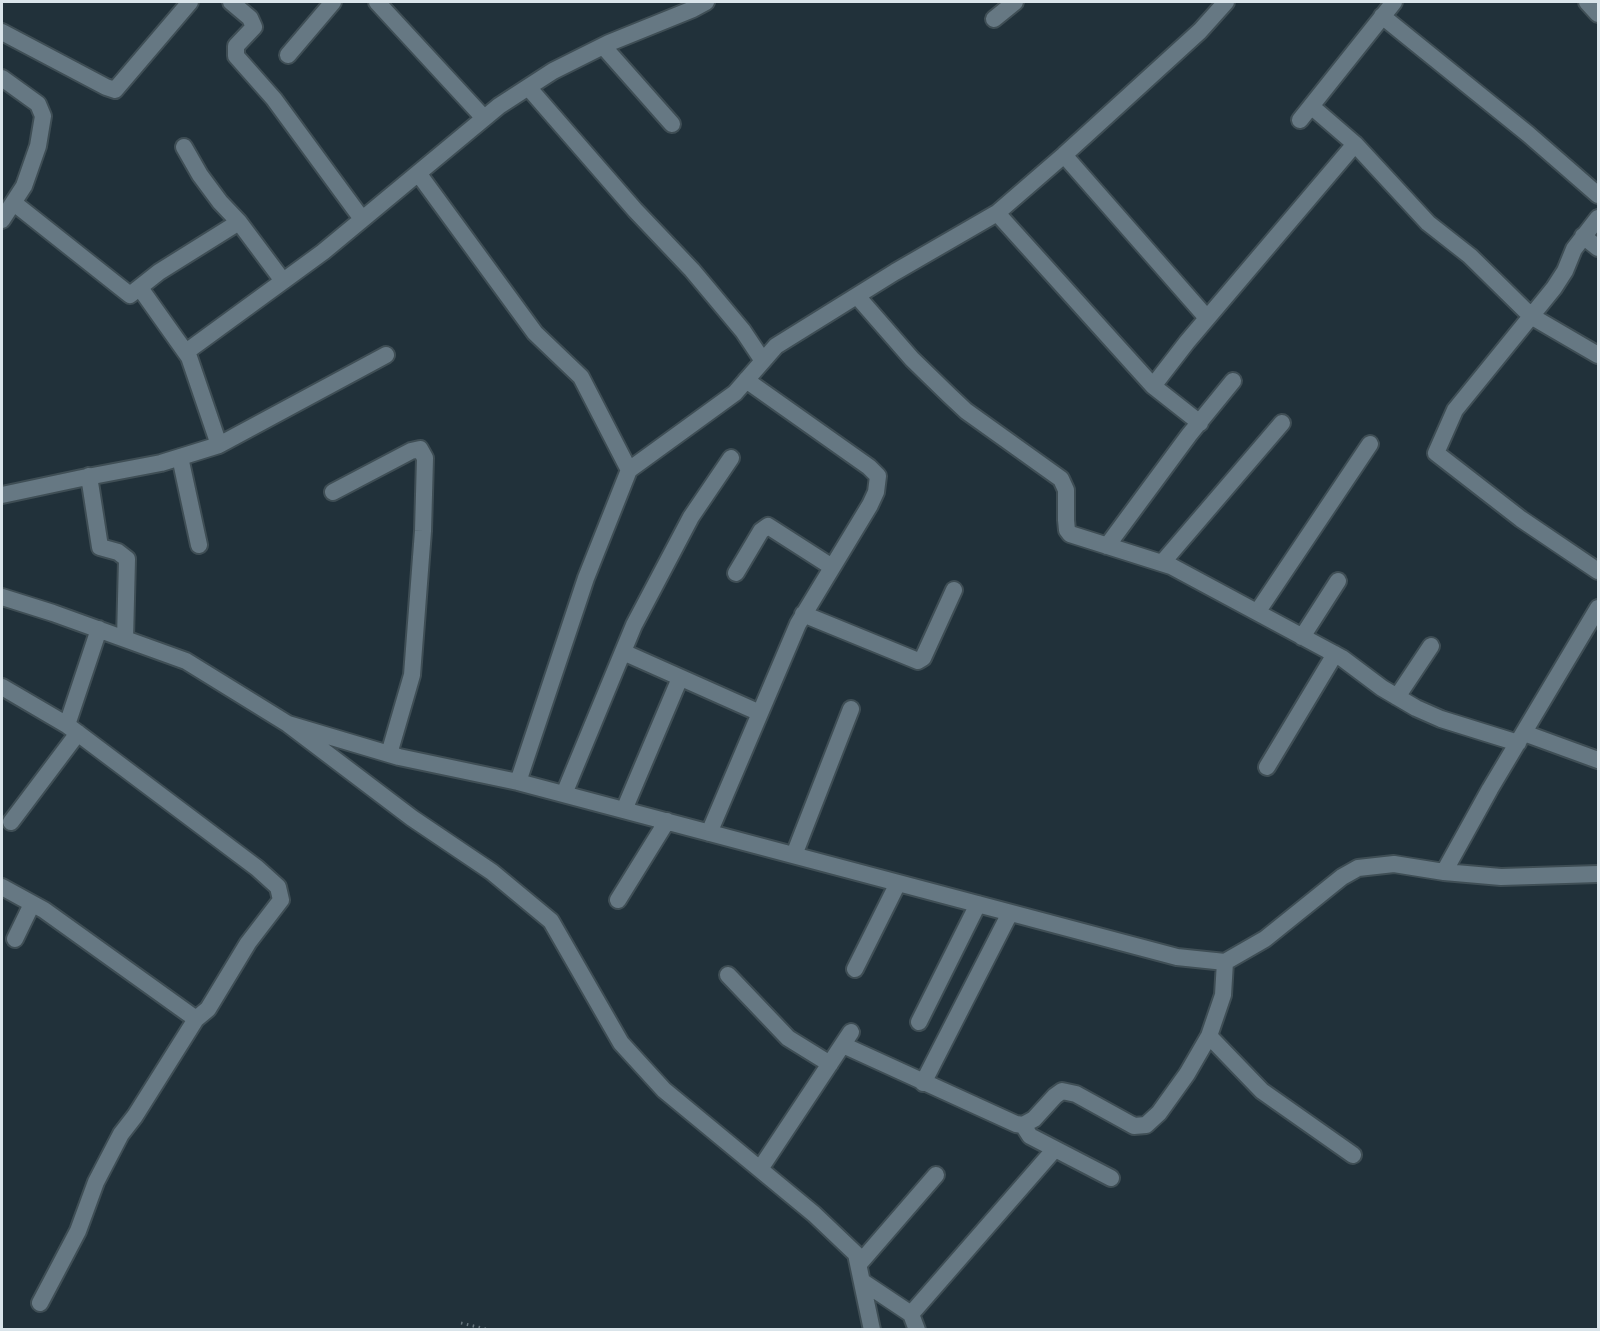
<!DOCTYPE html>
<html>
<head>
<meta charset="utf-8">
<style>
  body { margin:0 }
  #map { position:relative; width:1600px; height:1331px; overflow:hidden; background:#21313a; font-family:Mulish,sans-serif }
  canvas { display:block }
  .frame { position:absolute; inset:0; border:3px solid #dae4ea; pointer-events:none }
</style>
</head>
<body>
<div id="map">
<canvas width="1600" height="1331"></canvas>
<div class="frame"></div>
</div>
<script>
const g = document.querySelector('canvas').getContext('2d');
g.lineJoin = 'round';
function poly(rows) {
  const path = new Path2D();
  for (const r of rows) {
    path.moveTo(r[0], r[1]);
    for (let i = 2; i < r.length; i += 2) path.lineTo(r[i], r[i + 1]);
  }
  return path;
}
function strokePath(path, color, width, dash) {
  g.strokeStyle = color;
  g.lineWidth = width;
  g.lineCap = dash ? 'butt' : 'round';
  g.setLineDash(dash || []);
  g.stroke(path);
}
const path = poly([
  [461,1323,490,1330]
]);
const minor = poly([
  [231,2,250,18,254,27,236,46,236,56,274,99,362,219],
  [377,2,484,118],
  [1587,2,1598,14],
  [1382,16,1528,134,1598,195],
  [994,19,1015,2],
  [2,32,106,87,115,90,190,2],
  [603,46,672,124],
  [288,55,333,2],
  [2,78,38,104,43,116,38,146,24,186,2,220],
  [528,87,635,210,692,270,743,331,763,361],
  [1311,106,1355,144,1428,223,1470,256,1531,316,1598,355],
  [1300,120,1394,2],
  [184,147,200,175,220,202,239,222,283,281],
  [1064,155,1207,318],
  [418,173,535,333,581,377,629,470],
  [14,203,130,295,159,272,239,222],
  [997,213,1153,386,1200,423],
  [1598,218,1574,249,1565,271,1554,288,1455,410,1436,453,1521,519,1598,571],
  [1583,236,1598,248],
  [140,288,189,357,219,445],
  [857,296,912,359,949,395,966,411,1061,479,1066,490,1066,520,1067,530,1070,534,1171,566,1342,658,1382,688,1416,708,1441,719,1518,743],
  [186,352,323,252,499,106,553,71,609,43,693,9,706,2],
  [1153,386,1187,342,1355,144],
  [180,457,199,545],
  [89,476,100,547,118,552,127,559,125,639],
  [333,492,411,451,420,449,425,458,423,531,412,675,389,754],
  [2,495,82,478,161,463,219,445,386,355],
  [1107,546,1189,435,1233,381],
  [1162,563,1282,423],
  [736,573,761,531,768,526,832,567],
  [2,597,53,613,186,661,288,724,412,818,492,872,551,921,621,1043,664,1090,814,1214,856,1254,872,1330],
  [1258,611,1370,444],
  [803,614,918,661,923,658,954,590],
  [1302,637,1338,581],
  [623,652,760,713],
  [2,687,67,725,257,868,278,887,281,900,248,943,208,1009,196,1019,135,1116,121,1134,96,1182,78,1231,40,1303],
  [1397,697,1431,646],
  [288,724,399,757,518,782,1177,957,1225,962,1265,939,1342,877,1358,868,1394,864,1444,872,1501,877,1598,874],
  [67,725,99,629],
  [1524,733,1598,760],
  [1267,767,1335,654],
  [518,782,586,578,629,470,735,393,776,346,895,272,997,213,1064,155,1200,31,1226,2],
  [564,794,634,625,691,517,731,458],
  [624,810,680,678],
  [11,822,78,733],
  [709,833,798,624,870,505,876,492,878,476,869,467,746,380],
  [794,855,851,709],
  [1444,872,1490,789,1598,608],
  [2,887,44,910,196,1019],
  [618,900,667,821],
  [15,939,32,904],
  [855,969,898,883],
  [728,975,788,1038,830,1064],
  [919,1022,978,904],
  [1209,1036,1262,1091,1353,1155],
  [843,1045,1016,1124,1023,1125,1034,1119,1055,1096,1062,1091,1076,1094,1134,1126,1146,1125,1159,1113,1187,1074,1209,1036,1223,995,1225,962],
  [923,1083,1010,913],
  [1023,1125,1030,1136,1111,1178],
  [760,1169,851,1032],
  [859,1264,936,1175],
  [863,1282,911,1314,917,1330],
  [911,1314,1054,1150]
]);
strokePath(minor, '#3f4e55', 20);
strokePath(path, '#69777f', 3, [1.5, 4.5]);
strokePath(minor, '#667883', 16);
</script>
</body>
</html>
